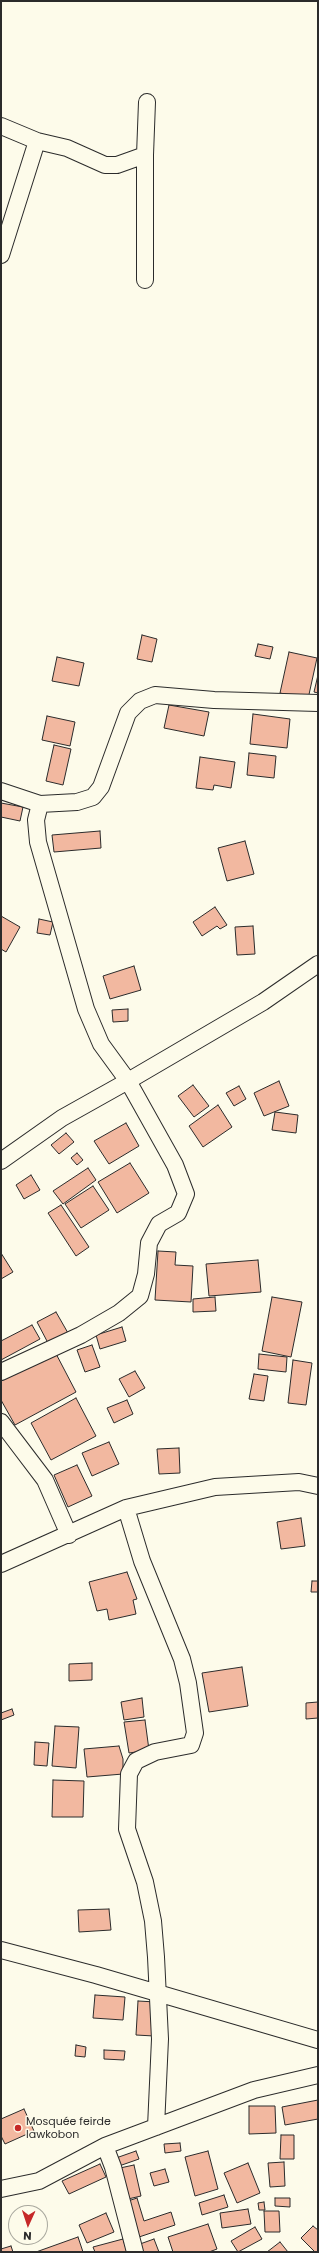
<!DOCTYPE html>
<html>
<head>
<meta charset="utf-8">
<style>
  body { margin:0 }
  #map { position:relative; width:319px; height:2253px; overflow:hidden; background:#fdfbea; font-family:Poppins,sans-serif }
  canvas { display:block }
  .frame { position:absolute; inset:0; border:2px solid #2b2b2b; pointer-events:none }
  .north { position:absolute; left:8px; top:2205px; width:40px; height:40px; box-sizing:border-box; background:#fdfbea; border:1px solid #a9a89e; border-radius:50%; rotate:183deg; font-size:11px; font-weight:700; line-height:16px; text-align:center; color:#2b2b2b }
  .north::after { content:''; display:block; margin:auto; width:14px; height:18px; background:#c62828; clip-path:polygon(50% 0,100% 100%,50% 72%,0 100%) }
</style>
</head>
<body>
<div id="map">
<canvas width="319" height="2253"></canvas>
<div class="frame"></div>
<div class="north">N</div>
</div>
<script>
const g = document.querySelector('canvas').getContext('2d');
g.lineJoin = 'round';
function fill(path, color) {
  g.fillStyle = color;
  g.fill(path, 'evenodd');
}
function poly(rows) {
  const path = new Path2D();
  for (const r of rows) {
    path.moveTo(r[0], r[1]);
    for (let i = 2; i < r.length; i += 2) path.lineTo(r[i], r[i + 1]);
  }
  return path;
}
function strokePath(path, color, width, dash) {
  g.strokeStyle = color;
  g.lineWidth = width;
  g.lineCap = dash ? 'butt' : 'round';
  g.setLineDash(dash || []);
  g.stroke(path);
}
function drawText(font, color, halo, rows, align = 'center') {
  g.font = font + ' Poppins,sans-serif';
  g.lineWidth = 3;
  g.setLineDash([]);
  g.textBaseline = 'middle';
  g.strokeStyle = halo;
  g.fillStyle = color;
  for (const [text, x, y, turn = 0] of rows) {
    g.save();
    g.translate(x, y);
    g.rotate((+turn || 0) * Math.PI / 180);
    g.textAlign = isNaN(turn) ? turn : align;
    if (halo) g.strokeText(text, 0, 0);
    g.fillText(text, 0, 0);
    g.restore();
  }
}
const building = poly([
  [142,635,157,639,152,662,137,659,142,635],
  [258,644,273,647,270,659,255,656,258,644],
  [289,652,317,658,308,699,280,693,289,652],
  [57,657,84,663,79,686,52,681,57,657],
  [318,675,318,693,314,692,318,675],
  [169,705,209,712,204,736,164,728,169,705],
  [253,714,290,719,287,748,250,744,253,714],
  [47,716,75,722,70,746,42,740,47,716],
  [54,745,71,749,63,785,46,781,54,745],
  [249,753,276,756,274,778,247,775,249,753],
  [200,757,235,762,231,788,214,785,213,790,196,788,200,757],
  [1,803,23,807,20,821,1,817,1,803],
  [100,831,101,848,54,852,52,835,100,831],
  [245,841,254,874,227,881,218,848,245,841],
  [215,907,227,925,220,929,217,926,202,936,193,922,215,907],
  [1,916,20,927,6,952,1,949,1,916],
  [39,919,53,922,50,935,37,933,39,919],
  [253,926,255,954,237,955,235,927,253,926],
  [134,966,141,990,110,999,103,976,134,966],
  [128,1009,128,1021,113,1022,112,1010,128,1009],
  [279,1081,289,1106,264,1116,254,1093,279,1081],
  [193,1085,209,1106,194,1117,178,1096,193,1085],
  [239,1086,246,1099,234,1106,226,1093,239,1086],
  [218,1105,232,1127,203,1147,189,1126,218,1105],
  [275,1112,298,1115,296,1133,272,1130,275,1112],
  [126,1123,139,1146,109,1164,94,1141,126,1123],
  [66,1133,74,1142,59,1154,51,1145,66,1133],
  [77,1153,83,1160,77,1165,71,1158,77,1153],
  [130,1163,149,1193,117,1213,98,1182,130,1163],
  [88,1168,96,1180,63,1204,53,1191,88,1168],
  [31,1175,40,1190,24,1199,16,1185,31,1175],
  [93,1186,109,1210,81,1228,65,1204,93,1186],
  [61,1205,89,1247,76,1256,48,1213,61,1205],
  [158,1251,176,1252,175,1265,193,1266,191,1302,155,1300,158,1251],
  [1,1253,13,1272,1,1279,1,1253],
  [258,1260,261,1292,209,1296,206,1264,258,1260],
  [215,1297,216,1311,193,1312,193,1299,215,1297],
  [272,1297,302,1302,291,1357,262,1351,272,1297],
  [56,1312,68,1333,48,1343,37,1322,56,1312],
  [32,1325,40,1339,1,1360,1,1341,32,1325],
  [122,1327,126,1341,100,1349,96,1335,122,1327],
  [92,1345,100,1367,85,1372,77,1350,92,1345],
  [53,1348,76,1392,15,1425,1,1400,1,1376,53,1348],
  [259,1354,287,1357,286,1372,258,1369,259,1354],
  [293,1360,312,1363,306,1405,288,1403,293,1360],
  [135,1371,145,1388,129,1397,119,1379,135,1371],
  [254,1374,268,1376,264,1401,249,1399,254,1374],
  [76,1398,96,1436,51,1460,31,1423,76,1398],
  [127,1400,133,1414,114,1423,107,1408,127,1400],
  [109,1442,119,1464,92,1476,82,1453,109,1442],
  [179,1448,180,1473,159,1474,157,1449,179,1448],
  [77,1465,92,1496,68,1507,54,1475,77,1465],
  [301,1518,305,1546,281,1549,277,1522,301,1518],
  [127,1572,137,1599,133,1600,136,1614,109,1620,107,1609,97,1611,89,1582,127,1572],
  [312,1581,318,1581,318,1592,311,1592,312,1581],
  [92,1663,92,1680,69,1681,69,1664,92,1663],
  [242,1667,248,1706,209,1712,202,1673,242,1667],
  [142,1698,144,1717,124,1720,121,1702,142,1698],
  [318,1702,318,1718,306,1719,306,1703,318,1702],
  [12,1709,14,1715,1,1720,1,1713,12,1709],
  [145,1720,149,1750,129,1753,124,1722,145,1720],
  [55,1726,79,1727,76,1768,52,1766,55,1726],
  [35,1742,49,1743,47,1766,34,1765,35,1742],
  [119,1746,123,1759,123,1774,87,1777,84,1749,119,1746],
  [53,1780,84,1781,83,1817,52,1817,53,1780],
  [109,1909,111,1930,79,1932,78,1910,109,1909],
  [95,1995,125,1997,123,2020,93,2018,95,1995],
  [138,2001,156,2002,154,2036,136,2035,138,2001],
  [76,2045,86,2047,85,2057,75,2056,76,2045],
  [104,2050,125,2051,124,2060,104,2059,104,2050],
  [318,2100,318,2119,285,2125,282,2107,318,2100],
  [249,2106,275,2106,276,2133,249,2134,249,2106],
  [24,2109,34,2131,5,2144,1,2136,1,2119,24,2109],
  [281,2135,294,2135,294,2159,280,2159,281,2135],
  [180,2143,181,2151,165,2153,164,2144,180,2143],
  [136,2151,139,2159,119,2166,116,2158,136,2151],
  [208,2151,218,2189,195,2196,185,2157,208,2151],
  [284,2162,285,2186,270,2187,268,2163,284,2162],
  [248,2163,260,2193,237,2203,224,2173,248,2163],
  [100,2164,106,2177,69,2194,62,2181,100,2164],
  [134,2165,141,2196,128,2199,120,2168,134,2165],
  [165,2169,169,2182,154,2186,150,2173,165,2169],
  [224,2195,228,2207,202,2215,199,2203,224,2195],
  [137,2198,144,2221,171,2212,175,2225,139,2237,128,2201,137,2198],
  [275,2198,290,2198,290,2207,275,2206,275,2198],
  [264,2202,265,2210,259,2210,258,2203,264,2202],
  [248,2209,251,2224,222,2228,220,2213,248,2209],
  [264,2211,279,2211,280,2232,265,2232,264,2211],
  [106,2213,114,2232,87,2243,79,2225,106,2213],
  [208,2224,217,2249,209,2252,173,2252,168,2237,208,2224],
  [313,2226,318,2230,318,2252,315,2252,301,2238,313,2226],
  [255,2227,262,2239,238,2252,231,2241,255,2227],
  [78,2237,83,2252,36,2252,78,2237],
  [123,2239,127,2252,95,2252,93,2247,123,2239],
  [154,2239,159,2252,142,2252,140,2244,154,2239],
  [280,2242,288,2252,267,2252,280,2242],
  [11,2246,13,2252,1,2252,1,2249,11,2246]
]);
const street = poly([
  [1,126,37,141],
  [145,155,147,102],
  [1,255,37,141,67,148,105,165,117,165,145,155,145,280],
  [1,791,40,804,36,820,38,842,86,1009,101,1044,128,1081,175,1165,186,1194,178,1213,159,1224,149,1243,146,1274,140,1296,119,1313,81,1335,1,1372],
  [40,804,77,802,93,797,101,787,128,713,140,701,155,695,214,700,318,703],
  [1,1161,62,1118,128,1081,263,1002,318,964],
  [1,1422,45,1480,69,1535],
  [126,1508,142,1561,182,1659,188,1683,195,1733,191,1745,155,1752,136,1761,129,1774,127,1829,145,1882,153,1921,156,1957,160,2039,156,2127],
  [1,1564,126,1508,215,1487,299,1482,318,1486],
  [1,1950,96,1975,318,2040],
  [105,2146,113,2167,135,2252],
  [1,2189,39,2181,105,2146,254,2090,318,2075]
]);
const markers = [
  [18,2128,4,"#c62828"]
];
const poiNames = [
  ["Mosquée feirde",26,2122],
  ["lawkobon",26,2135]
];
fill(building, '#f2b8a0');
strokePath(building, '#2b2b2b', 1);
strokePath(street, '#2b2b2b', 18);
strokePath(street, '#fdfbea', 16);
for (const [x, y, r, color] of markers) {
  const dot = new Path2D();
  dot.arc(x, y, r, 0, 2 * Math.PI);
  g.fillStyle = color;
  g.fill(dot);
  strokePath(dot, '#fdfbea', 1.5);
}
drawText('11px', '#2b2b2b', '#fdfbea', poiNames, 'left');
</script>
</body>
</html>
